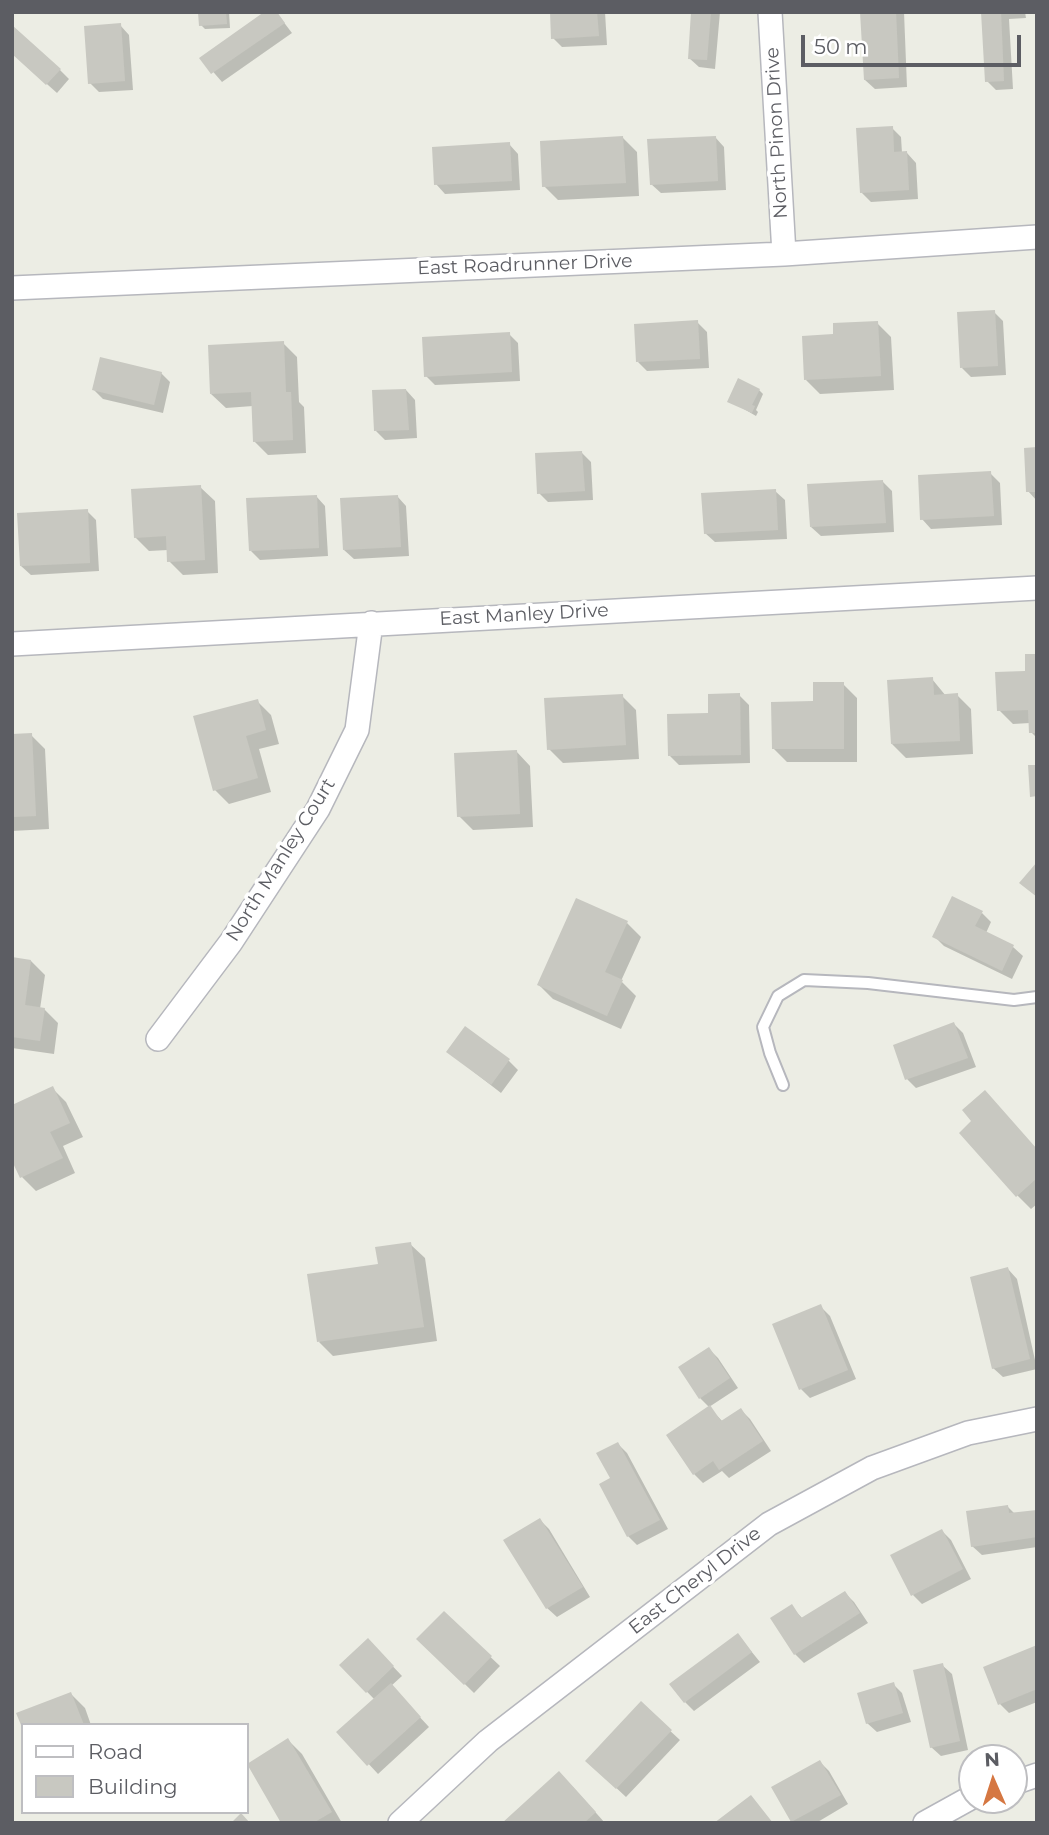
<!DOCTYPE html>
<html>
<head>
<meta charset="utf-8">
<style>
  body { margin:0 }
  #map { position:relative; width:1049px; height:1835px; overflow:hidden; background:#ecede4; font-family:Montserrat,sans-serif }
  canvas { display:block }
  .frame { position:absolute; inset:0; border:14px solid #5c5d63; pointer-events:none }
  .legend { position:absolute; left:21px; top:1723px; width:228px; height:91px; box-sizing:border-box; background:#fff; border:2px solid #bebec1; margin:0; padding:9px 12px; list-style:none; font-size:21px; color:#5c5d63 }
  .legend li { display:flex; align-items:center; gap:14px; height:35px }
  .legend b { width:35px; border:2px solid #bebec1 }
  .north { position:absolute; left:958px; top:1744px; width:70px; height:70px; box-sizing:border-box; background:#fff; border:2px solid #bebec1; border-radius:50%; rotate:357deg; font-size:19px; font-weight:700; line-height:28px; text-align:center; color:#5c5d63 }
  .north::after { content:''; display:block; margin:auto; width:24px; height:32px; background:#d57742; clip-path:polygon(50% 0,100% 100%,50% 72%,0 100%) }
  .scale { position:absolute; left:801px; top:35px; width:220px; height:32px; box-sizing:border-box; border:4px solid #5c5d63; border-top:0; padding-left:9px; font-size:21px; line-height:24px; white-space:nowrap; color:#5c5d63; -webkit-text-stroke:5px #fff; paint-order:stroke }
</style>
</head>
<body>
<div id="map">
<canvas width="1049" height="1835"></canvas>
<div class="frame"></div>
<ul class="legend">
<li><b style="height:9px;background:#fff"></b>Road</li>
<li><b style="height:19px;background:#c8c8c1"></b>Building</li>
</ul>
<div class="north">N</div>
<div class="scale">50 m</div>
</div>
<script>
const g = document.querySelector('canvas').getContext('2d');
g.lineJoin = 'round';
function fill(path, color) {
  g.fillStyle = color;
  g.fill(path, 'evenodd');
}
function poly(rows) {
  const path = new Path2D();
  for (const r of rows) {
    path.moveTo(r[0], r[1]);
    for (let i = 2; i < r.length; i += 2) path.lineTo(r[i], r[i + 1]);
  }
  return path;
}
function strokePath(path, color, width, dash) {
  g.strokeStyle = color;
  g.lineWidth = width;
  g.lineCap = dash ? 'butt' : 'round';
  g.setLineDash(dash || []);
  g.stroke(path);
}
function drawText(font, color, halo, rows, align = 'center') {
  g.font = font + ' Montserrat,sans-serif';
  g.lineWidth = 7;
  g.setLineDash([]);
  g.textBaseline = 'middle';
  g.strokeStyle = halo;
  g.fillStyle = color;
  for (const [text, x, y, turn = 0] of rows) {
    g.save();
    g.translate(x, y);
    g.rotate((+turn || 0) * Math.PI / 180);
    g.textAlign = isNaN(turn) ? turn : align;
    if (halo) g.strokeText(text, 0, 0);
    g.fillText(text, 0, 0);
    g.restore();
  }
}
const shadow = poly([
  [200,12,229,12,230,28,205,29,201,25],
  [276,12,292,33,222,82,202,59],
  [551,12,605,12,607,45,562,47,553,38],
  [693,12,720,12,715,69,699,67,689,58],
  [862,12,904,12,907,87,875,89,865,80],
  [983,12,1025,12,1026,18,1009,19,1013,89,996,90,987,81],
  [120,25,129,35,133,90,99,92,90,83],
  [12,53,60,70,69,79,57,93],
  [892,128,901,137,902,153,907,153,916,163,918,199,871,202,861,192],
  [715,137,724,147,726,190,661,193,651,184],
  [623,138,637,152,639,196,558,200,544,186],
  [509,144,518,154,520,190,445,194,436,184],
  [994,312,1003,321,1006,375,971,377,962,368],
  [697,322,707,332,709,368,647,371,638,362],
  [877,323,891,337,894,390,820,394,806,380,835,336],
  [509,334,518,343,520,381,435,385,426,376],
  [283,343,297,357,299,402,304,407,306,453,268,455,254,441,253,406,226,408,211,394],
  [161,373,170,382,163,413,103,399,94,390],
  [406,390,415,400,417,438,385,440,376,431],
  [759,390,763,394,756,410,758,412,756,416,730,401],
  [1037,449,1037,501,1028,491],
  [582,453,591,462,593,500,548,502,539,493],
  [990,473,1000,483,1002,525,931,529,922,519],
  [883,482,892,491,894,532,821,536,811,527],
  [200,487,215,501,218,573,183,575,169,561,168,550,149,551,135,537],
  [775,491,785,500,787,539,715,542,705,533],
  [316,496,325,506,328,556,260,560,251,551],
  [397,496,406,506,409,556,354,559,344,550],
  [87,511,96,520,99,571,31,575,21,566],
  [1037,655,1037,738,1031,732,1030,723,1013,724,999,710],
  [932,679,946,696,957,695,971,709,973,754,906,758,892,744],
  [843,684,857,698,857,762,787,762,773,748,814,703],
  [739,695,749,705,750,763,679,765,670,756,710,714],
  [622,696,636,710,639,759,563,763,549,749],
  [257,701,271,715,279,744,259,749,271,792,229,804,215,790],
  [31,735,45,749,49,829,12,831,12,736],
  [516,751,530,766,533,827,473,830,459,816],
  [982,913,991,922,986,933,1013,947,1023,956,1012,979,944,946,934,936],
  [627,923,641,937,621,981,636,996,621,1029,553,999,539,985],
  [12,959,31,961,45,975,40,1009,44,1009,58,1023,54,1054,12,1048],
  [954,1024,963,1033,976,1067,916,1088,907,1079],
  [448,1052,509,1061,518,1070,501,1093],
  [52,1088,66,1102,83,1137,63,1146,75,1173,36,1191,22,1177],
  [1037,1150,1037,1204,1031,1209,1017,1195],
  [410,1244,425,1258,437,1341,333,1356,319,1342,379,1266],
  [1008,1269,1017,1279,1037,1369,1003,1377,993,1368],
  [820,1306,830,1316,856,1379,810,1398,801,1389],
  [709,1349,718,1358,738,1388,709,1407,700,1398],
  [710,1408,723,1422,741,1410,750,1419,771,1451,729,1478,722,1471,703,1483,694,1474],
  [618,1444,627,1453,668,1529,637,1545,628,1536,612,1479],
  [1008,1507,1015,1514,1037,1511,1037,1547,982,1555,972,1546],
  [540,1520,549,1529,590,1597,557,1617,547,1608],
  [942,1531,951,1540,971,1579,922,1604,913,1595],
  [845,1593,854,1602,868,1623,804,1663,795,1654,791,1606,803,1619],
  [444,1613,500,1666,474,1693,419,1639],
  [738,1635,760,1662,694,1711,685,1702],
  [368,1640,402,1676,391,1686,429,1727,378,1774,339,1732,375,1700,341,1665],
  [1037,1647,1037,1702,1009,1713,1000,1704],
  [942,1665,952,1674,968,1750,941,1756,931,1747],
  [893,1684,902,1693,911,1722,877,1732,867,1723],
  [71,1694,85,1708,91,1725,23,1725],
  [641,1704,680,1740,626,1797,597,1770],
  [288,1740,302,1754,342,1823,283,1823],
  [820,1762,829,1771,848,1804,816,1823,794,1823,774,1787],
  [573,1787,605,1823,504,1823]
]);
const building = poly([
  [198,12,226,12,227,24,199,26],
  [264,12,277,12,285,23,211,74,199,58],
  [550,12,597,12,599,36,551,39],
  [691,12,711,12,707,60,688,59],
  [860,12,896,12,899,78,864,80],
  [981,12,1001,12,1004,81,985,82],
  [121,23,125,81,88,84,84,26],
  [12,25,61,69,46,85,12,54],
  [893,126,894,152,907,151,909,190,860,193,856,128],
  [623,136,626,183,542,187,540,141],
  [716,136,718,181,650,185,647,139],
  [510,142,512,181,434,185,432,147],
  [995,310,998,366,960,368,957,312],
  [698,320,700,359,636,362,634,324],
  [878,321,881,376,804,380,802,336,833,334,833,323],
  [510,332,512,372,424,377,422,337],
  [284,341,286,392,291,392,293,440,253,442,251,392,210,394,208,345],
  [100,357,162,372,154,405,92,390],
  [738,378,760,389,752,405,755,406,752,413,727,402],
  [406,389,409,430,374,431,372,390],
  [1037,447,1037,492,1026,492,1024,448],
  [582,451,585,491,537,494,535,453],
  [991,471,994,516,920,520,918,475],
  [883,480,886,523,810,527,807,484],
  [201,485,205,560,167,562,166,536,134,538,131,489],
  [776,489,778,530,704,534,701,493],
  [317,495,319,548,249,551,246,498],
  [398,495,401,547,343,550,340,498],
  [88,509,90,563,20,566,17,513],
  [1025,654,1037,654,1037,733,1029,733,1028,710,997,711,995,672,1025,671],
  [933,677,934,695,958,693,960,741,891,744,887,680],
  [813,682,844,682,844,749,772,749,771,702,813,701],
  [740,693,741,755,668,756,667,714,708,713,708,694],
  [623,694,626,745,547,750,544,698],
  [258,699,266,730,246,736,258,778,213,791,193,716],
  [32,733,36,816,12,817,12,734],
  [517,750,520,814,457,817,454,753],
  [1028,765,1037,765,1037,796,1030,797],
  [1037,862,1037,897,1019,883],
  [952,896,983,911,975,926,1014,945,1002,971,932,937],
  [576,898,628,921,605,972,623,980,607,1016,537,985],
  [12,957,31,960,25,1005,45,1008,40,1041,12,1037],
  [954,1022,968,1058,905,1080,893,1045],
  [465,1026,510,1059,491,1085,446,1052],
  [53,1086,70,1123,50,1132,63,1158,20,1178,12,1161,12,1105],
  [985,1090,1037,1149,1037,1178,1016,1197,959,1133,971,1121,962,1110],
  [411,1242,424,1327,317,1342,307,1274,378,1264,375,1247],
  [1008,1267,1030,1359,992,1369,970,1277],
  [821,1304,848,1370,799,1390,772,1324],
  [709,1347,730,1378,699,1399,678,1367],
  [710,1405,721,1421,741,1408,763,1441,719,1470,713,1461,693,1475,666,1435],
  [618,1442,660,1520,627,1537,599,1484,610,1478,596,1453],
  [1008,1505,1009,1513,1037,1510,1037,1537,971,1547,966,1511],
  [540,1518,583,1587,546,1609,503,1540],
  [942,1529,963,1569,911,1596,890,1555],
  [845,1591,860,1613,794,1655,770,1618,792,1604,801,1618],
  [444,1611,492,1656,464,1685,416,1639],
  [738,1633,752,1652,684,1703,669,1684],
  [368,1638,394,1666,366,1693,339,1665],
  [1037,1645,1037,1689,998,1705,983,1667],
  [943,1663,960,1741,930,1748,913,1670],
  [894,1682,903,1713,866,1724,857,1693],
  [391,1683,421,1717,367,1766,336,1732],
  [71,1692,84,1725,21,1725,16,1713],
  [641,1701,672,1730,616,1789,585,1761],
  [288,1738,332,1812,313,1823,281,1823,247,1764],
  [820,1760,841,1795,791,1822,771,1787],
  [559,1771,596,1812,584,1823,502,1823],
  [751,1795,773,1823,714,1823],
  [241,1813,250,1823,231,1823]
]);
const service = poly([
  [783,1085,770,1053,763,1027,778,996,804,980,868,983,1014,1000,1037,997]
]);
const minor = poly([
  [770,12,784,254],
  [12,288,784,254,1037,237],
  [12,644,1037,588],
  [158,1039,231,942,318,809,357,730,371,623],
  [1014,1783,1037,1775],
  [400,1823,488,1741,769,1524,872,1468,968,1433,1037,1419],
  [925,1823,972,1797]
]);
const streetNames = [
  ["North Pinon Drive",777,133,-93],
  ["East Roadrunner Drive",525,265,-2],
  ["East Manley Drive",524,615,-3],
  ["North Manley Court",281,860,-58],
  ["East Cheryl Drive",695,1581,-38]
];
fill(shadow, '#0003');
fill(building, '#c8c8c1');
strokePath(service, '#b6b7bd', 14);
strokePath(minor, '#b6b7bd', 26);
strokePath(service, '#fff', 10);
strokePath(minor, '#fff', 23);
drawText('19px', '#5c5d63', '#fff', streetNames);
</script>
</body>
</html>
